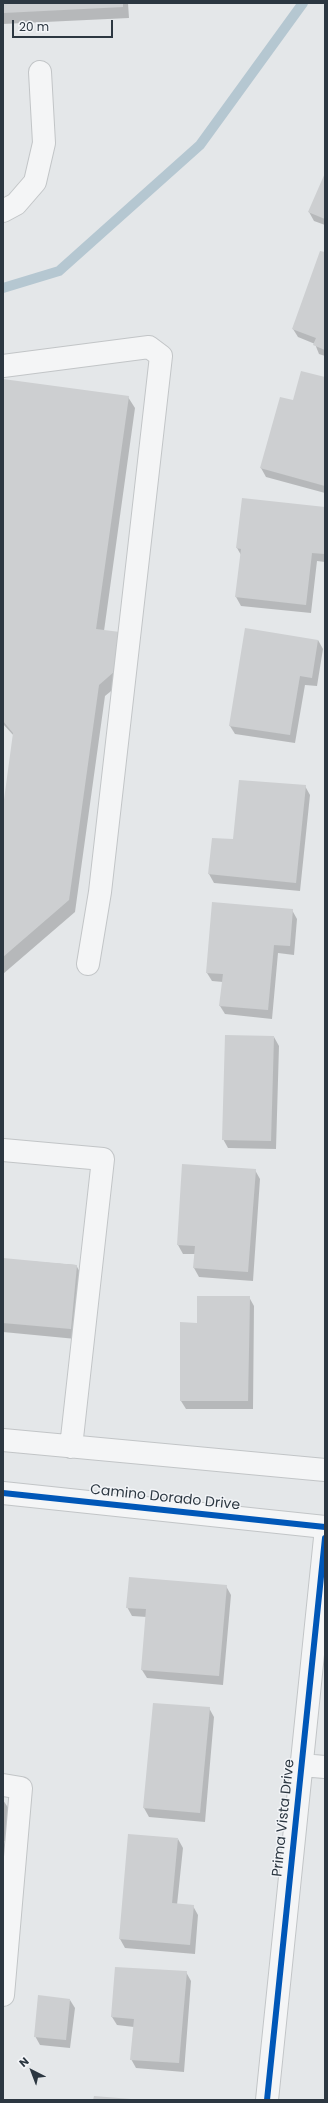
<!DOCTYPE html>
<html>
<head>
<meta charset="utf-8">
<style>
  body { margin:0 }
  #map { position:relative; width:328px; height:2103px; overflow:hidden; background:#e4e7e9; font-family:Poppins,sans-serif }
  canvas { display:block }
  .frame { position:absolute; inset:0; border:4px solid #2c3741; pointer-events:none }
  .north { position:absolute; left:12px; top:2051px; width:40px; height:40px; -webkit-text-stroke:3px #f3f5f8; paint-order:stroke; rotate:318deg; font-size:11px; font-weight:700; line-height:16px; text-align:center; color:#2c3741 }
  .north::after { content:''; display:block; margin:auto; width:14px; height:18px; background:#2c3741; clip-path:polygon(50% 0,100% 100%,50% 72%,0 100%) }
  .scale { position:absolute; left:12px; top:20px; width:101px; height:18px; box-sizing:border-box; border:2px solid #2c3741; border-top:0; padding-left:5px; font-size:12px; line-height:14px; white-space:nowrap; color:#2c3741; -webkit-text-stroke:3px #f3f5f8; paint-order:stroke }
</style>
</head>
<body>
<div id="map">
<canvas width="328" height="2103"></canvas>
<div class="frame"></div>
<div class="north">N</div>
<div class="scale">20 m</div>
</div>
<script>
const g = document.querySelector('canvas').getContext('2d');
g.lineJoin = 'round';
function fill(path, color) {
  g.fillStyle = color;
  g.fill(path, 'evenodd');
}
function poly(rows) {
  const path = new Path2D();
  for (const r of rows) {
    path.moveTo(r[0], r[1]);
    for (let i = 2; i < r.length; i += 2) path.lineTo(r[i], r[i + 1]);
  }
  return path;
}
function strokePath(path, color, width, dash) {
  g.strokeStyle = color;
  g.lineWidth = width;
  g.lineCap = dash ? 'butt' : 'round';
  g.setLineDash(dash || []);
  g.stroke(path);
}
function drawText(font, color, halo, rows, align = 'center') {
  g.font = font + ' Poppins,sans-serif';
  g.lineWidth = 3;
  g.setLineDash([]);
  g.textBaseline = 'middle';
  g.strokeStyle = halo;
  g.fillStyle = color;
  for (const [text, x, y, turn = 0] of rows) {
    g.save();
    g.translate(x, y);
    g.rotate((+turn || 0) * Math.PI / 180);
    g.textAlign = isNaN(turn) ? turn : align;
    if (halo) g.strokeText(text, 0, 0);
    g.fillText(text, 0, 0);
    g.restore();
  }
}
const shadow = poly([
  [3,3,128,3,129,18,3,24],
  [325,176,325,225,314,221,309,212],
  [325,253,325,356,319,354,315,344,298,337,293,329],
  [325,378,325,493,266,477,261,468,294,401],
  [3,380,128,397,135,408,104,631,121,683,105,696,75,912,3,974,3,814,14,736,3,724],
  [325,508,325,562,317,561,311,613,241,606,236,597,241,555,237,548],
  [318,640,323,649,317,686,305,685,295,743,235,734,230,726],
  [305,786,310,795,300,891,214,883,209,874,213,839,234,840],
  [292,910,297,919,294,955,278,953,272,1019,225,1014,220,1006,223,982,212,981,207,973],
  [274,1037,279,1046,276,1149,228,1148,223,1139],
  [255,1170,260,1179,253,1281,199,1277,194,1268,195,1254,183,1254,178,1245],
  [3,1259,76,1265,82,1276,76,1339,3,1332],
  [249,1297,254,1306,253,1409,186,1409,181,1401,198,1324],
  [226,1586,231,1595,223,1685,147,1678,142,1670,147,1617,132,1616,127,1607],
  [154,1704,209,1708,214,1717,205,1822,149,1817,144,1808],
  [3,1800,9,1809,5,1841,3,1841],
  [178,1839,183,1848,177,1905,193,1906,198,1915,195,1954,125,1948,120,1939],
  [186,1972,191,1981,184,2072,136,2068,131,2059,134,2027,117,2025,112,2017],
  [70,2000,75,2008,70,2048,40,2045,35,2036]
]);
const stream = poly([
  [3,288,59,271,200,145,303,3]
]);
const building = poly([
  [3,3,123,3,123,7,3,13],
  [325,173,325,219,308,212],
  [320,251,325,252,325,350,313,345,316,338,292,329],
  [301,371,325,377,325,486,260,468,280,397,293,400],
  [3,379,129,396,96,629,120,632,115,671,99,685,69,900,3,957,3,807,13,733,3,721],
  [242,498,325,507,325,554,312,553,306,605,235,597,241,549,236,548],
  [245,628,318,640,312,678,300,676,290,735,229,726],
  [239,780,306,785,296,883,208,874,212,838,233,839],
  [212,902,293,909,290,946,274,945,268,1010,219,1006,223,974,206,973],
  [225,1035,274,1036,271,1141,222,1140],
  [182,1164,256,1169,248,1272,193,1268,195,1246,177,1245],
  [3,1258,77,1265,71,1329,3,1323],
  [197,1296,250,1296,248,1401,180,1401,180,1322,197,1323],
  [129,1577,227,1585,219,1676,141,1670,146,1609,126,1608],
  [153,1703,210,1707,200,1813,143,1808],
  [128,1834,178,1838,172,1903,194,1905,190,1945,119,1939],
  [115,1967,187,1971,179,2063,130,2060,134,2019,111,2017],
  [38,1995,70,1999,66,2040,34,2037],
  [94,2096,131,2099,131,2100,93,2100]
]);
const minor = poly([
  [3,211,16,204,35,182,44,143,40,72],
  [3,366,149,347,161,356,100,892,88,964],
  [3,1150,103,1159,71,1447],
  [3,1440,325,1470],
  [3,1493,325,1527],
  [301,1765,325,1767],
  [3,1785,21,1788,3,1995],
  [267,2100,325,1538]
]);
const cycleway = poly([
  [3,1493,325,1527],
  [267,2100,325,1538]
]);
const streetNames = [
  ["Camino Dorado Drive",165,1498,6],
  ["Prima Vista Drive",284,1818,-84]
];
fill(shadow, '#0003');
strokePath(stream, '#b5c7d1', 10);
fill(building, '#cdcfd1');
strokePath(minor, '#c2c5c7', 24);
strokePath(minor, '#f4f5f6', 22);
strokePath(cycleway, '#0057b8', 6);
drawText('14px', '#2c3741', '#f3f5f8', streetNames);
</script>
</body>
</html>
